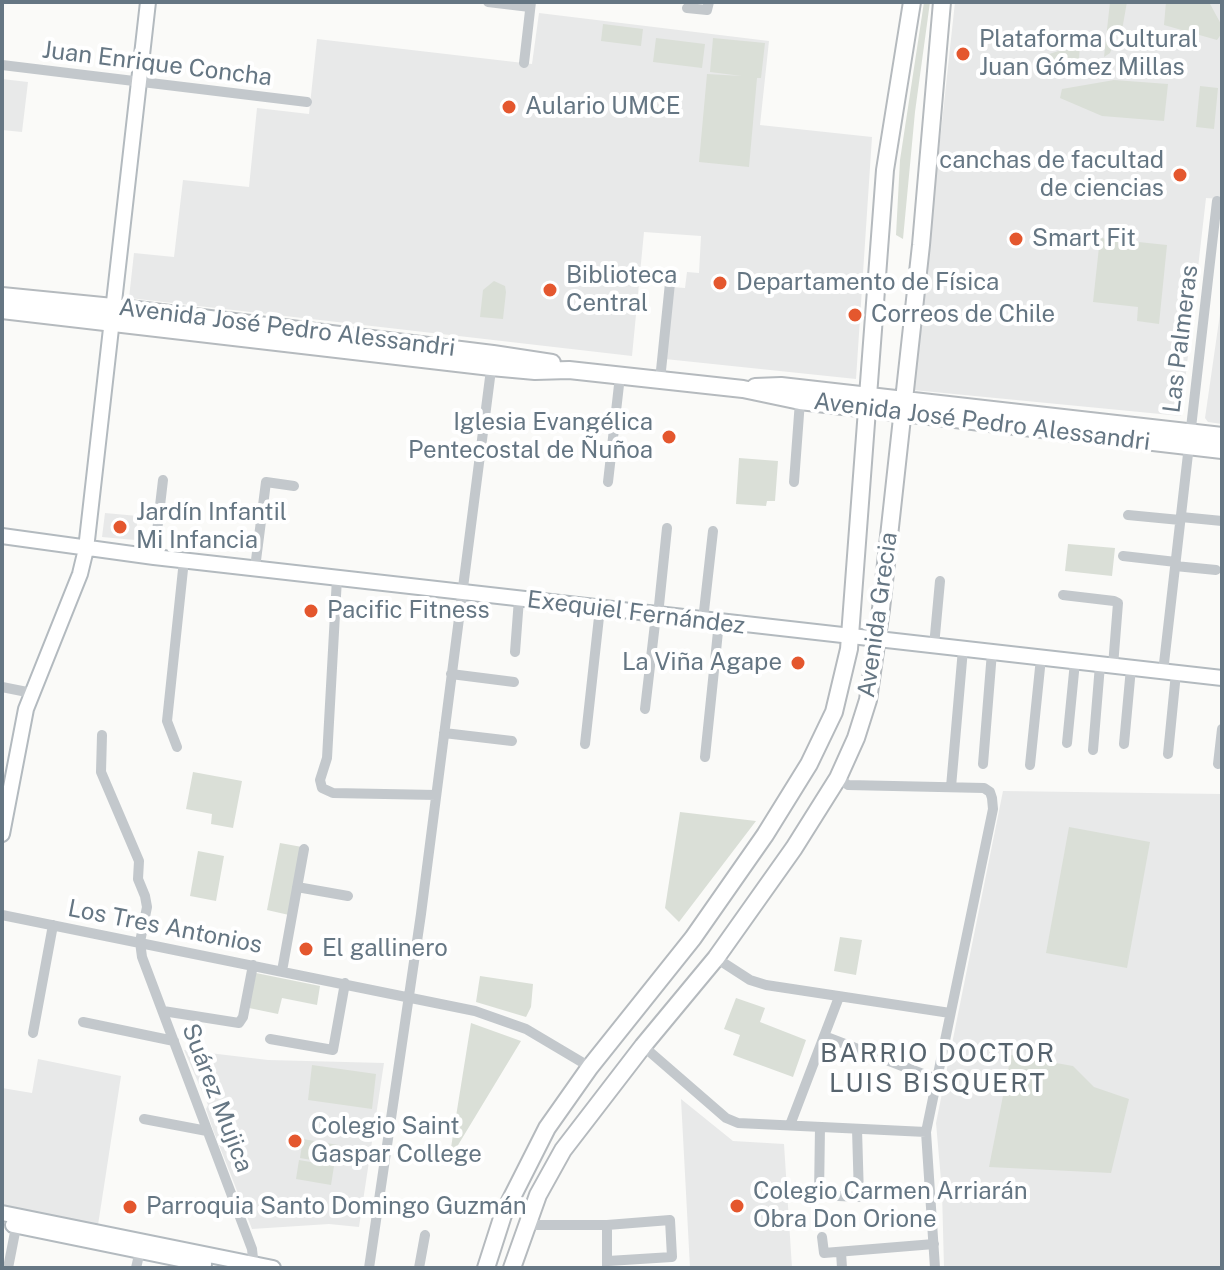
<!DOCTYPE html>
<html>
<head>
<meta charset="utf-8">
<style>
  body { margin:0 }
  #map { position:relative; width:1224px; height:1270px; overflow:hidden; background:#fafaf8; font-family:"Public Sans",sans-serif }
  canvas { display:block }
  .frame { position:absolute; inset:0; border:4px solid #657683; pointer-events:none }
</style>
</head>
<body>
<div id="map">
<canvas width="1224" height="1270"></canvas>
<div class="frame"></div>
</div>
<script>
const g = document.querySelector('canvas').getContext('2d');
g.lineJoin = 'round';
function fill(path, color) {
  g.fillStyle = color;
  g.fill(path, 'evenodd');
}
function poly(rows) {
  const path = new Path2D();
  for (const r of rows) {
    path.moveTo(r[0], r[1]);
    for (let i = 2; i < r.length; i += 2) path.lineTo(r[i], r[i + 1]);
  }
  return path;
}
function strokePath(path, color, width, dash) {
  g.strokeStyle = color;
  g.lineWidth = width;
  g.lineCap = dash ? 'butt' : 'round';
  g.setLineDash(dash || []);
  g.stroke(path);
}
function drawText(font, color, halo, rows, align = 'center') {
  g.font = font + ' "Public Sans",sans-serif';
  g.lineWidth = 8;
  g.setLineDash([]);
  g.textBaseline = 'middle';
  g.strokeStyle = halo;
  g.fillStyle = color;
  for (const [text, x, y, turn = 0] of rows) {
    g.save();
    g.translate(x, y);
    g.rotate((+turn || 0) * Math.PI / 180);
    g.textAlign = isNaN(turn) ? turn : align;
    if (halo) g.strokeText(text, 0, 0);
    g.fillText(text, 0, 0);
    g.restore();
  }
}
const built = poly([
  [955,2,1222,2,1222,199,1206,198,1181,416,913,390],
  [539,13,769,41,760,125,872,137,856,379,665,359,672,287,685,288,687,272,699,273,701,236,644,232,632,356,129,298,134,253,174,257,183,180,249,187,257,108,309,114,317,39,532,64],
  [2,79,28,82,22,132,2,130],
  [1222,300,1222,424,1208,422,1205,418],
  [105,513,138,516,135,540,102,537],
  [1003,791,1222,794,1222,1268,944,1268,942,1191,936,1123],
  [184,1050,268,1060,384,1063,359,1227,329,1224,252,1229,212,1127,206,1109,208,1105],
  [38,1059,121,1076,98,1225,2,1206,2,1088,32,1093],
  [681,1099,733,1141,784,1144,792,1268,690,1268]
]);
const green = poly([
  [924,2,930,2,915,112,903,239,896,235,900,160],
  [1110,2,1127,2,1122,30,1118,33,1110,53,1104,57],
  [1166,2,1209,2,1222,26,1222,33,1217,40,1164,25],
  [603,24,643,29,641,46,601,41],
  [656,38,705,44,702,68,653,62],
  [713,38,765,43,761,78,757,78,749,167,699,162,707,74,742,76,710,72],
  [1080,44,1078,74,1057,79,1048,75,1042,68,1040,57],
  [1114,80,1168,84,1164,121,1102,116,1060,98,1062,89],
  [1200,86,1218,88,1214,129,1196,127],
  [1100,238,1167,245,1159,324,1137,321,1138,307,1093,302],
  [494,281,505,286,506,292,503,319,480,317,483,290],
  [739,458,778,461,775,501,767,501,766,506,736,504],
  [1068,544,1115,548,1112,576,1065,571],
  [193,772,242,781,233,828,211,824,212,814,186,809],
  [680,812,756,821,679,922,665,908],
  [1069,827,1150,842,1127,968,1046,953],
  [280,843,302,847,289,915,267,910],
  [198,851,224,856,216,901,190,896],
  [840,937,862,940,856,975,834,971],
  [256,973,320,986,317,1005,282,998,278,1014,249,1008],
  [480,976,533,984,531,1007,526,1017,476,1002],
  [736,998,765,1008,760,1022,806,1040,793,1077,733,1055,740,1035,724,1029],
  [471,1023,521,1041,449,1160],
  [1011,1055,1073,1066,1094,1087,1129,1099,1111,1173,989,1167],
  [312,1065,376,1074,372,1109,308,1100],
  [303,1139,338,1145,335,1164,300,1158],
  [299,1160,334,1166,331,1185,296,1179]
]);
const street = poly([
  [488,2,530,7],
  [687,8,707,10,709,2],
  [524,63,531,2],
  [2,65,307,102],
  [660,380,670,283],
  [608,482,620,376],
  [794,482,800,401],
  [1128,515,1180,520],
  [1181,517,1222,521],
  [1123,556,1176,562],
  [154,557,163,480],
  [1175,566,1216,570],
  [255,568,266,482,294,486],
  [337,578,327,758,320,780,322,788,333,793,436,795],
  [1063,595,1114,601,1118,603,1113,666],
  [658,615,667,528],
  [703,620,713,531],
  [934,646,940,581],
  [515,652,519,599],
  [1163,672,1217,201],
  [451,674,514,682],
  [2,687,32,693],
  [645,709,656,615],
  [444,733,512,741],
  [102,735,101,772,139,861,138,879,145,896,147,907,140,942,142,957,252,1249,254,1268],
  [1067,743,1075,662],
  [585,744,600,608],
  [1124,744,1131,668],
  [177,747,167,721,184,560],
  [1093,750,1100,665],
  [1168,754,1176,673],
  [705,757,719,622],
  [983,764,992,652],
  [1218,764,1222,729],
  [1030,765,1041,658],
  [838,778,848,785,984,788,990,792,992,798,993,809,926,1132,935,1268],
  [951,787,963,649],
  [297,887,348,896],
  [2,915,475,1011,526,1029,590,1067],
  [716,958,750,980,766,985,950,1013],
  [282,971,304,849],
  [163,1011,239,1023,243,1017,253,965],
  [83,1022,174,1041],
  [33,1033,53,925],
  [824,1036,936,1079],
  [270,1039,333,1050,345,983],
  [643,1046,726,1118,738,1123,926,1132],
  [144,1119,207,1131],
  [790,1125,839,997],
  [820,1127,819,1195,859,1197,857,1129],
  [525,1225,607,1225,670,1220,672,1257,608,1261],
  [607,1225,607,1267],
  [822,1237,824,1253,934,1244],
  [841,1252,842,1268],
  [8,1268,17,1222],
  [136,1268,140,1251],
  [369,1268,421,914,492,362],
  [419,1268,425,1235]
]);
const secondary = poly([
  [2,536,154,557,1222,678],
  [2,834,26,709,80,574,86,549,148,2],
  [2,1213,273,1268],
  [13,1225,204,1264]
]);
const primary = poly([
  [2,296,113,307,493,354,552,363],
  [2,310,491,367,535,371,569,370,743,389,800,401,1222,450],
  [755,387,781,386,1222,436],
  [486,1268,503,1215,547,1128,590,1067,693,938,765,835,809,764,834,712,849,649,885,170,912,2],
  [512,1268,538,1195,563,1150,643,1046,716,958,794,848,838,778,856,738,868,700,881,609,921,245,942,2]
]);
const markers = [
  [963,54,8,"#e4572e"],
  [509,107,8,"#e4572e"],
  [1180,175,8,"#e4572e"],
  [1016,239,8,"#e4572e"],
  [720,283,8,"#e4572e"],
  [550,290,8,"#e4572e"],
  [855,315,8,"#e4572e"],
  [669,437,8,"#e4572e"],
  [120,527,8,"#e4572e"],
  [311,611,8,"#e4572e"],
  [798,663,8,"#e4572e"],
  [306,949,8,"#e4572e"],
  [295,1141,8,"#e4572e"],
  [737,1206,8,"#e4572e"],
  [130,1207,8,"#e4572e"]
];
const poiNames = [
  ["Plataforma Cultural",979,40],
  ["Juan Gómez Millas",979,68],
  ["Aulario UMCE",525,107],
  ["canchas de facultad",1164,161,"right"],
  ["de ciencias",1164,189,"right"],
  ["Smart Fit",1032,239],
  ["Biblioteca",566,276],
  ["Central",566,304],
  ["Departamento de Física",736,283],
  ["Correos de Chile",871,315],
  ["Iglesia Evangélica",653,423,"right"],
  ["Pentecostal de Ñuñoa",653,451,"right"],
  ["Jardín Infantil",136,513],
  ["Mi Infancia",136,541],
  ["Pacific Fitness",327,611],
  ["La Viña Agape",782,663,"right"],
  ["El gallinero",322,949],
  ["Colegio Saint",311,1127],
  ["Gaspar College",311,1155],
  ["Colegio Carmen Arriarán",753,1192],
  ["Obra Don Orione",753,1220],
  ["Parroquia Santo Domingo Guzmán",146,1207]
];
const streetNames = [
  ["Juan Enrique Concha",157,64,7],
  ["Avenida José Pedro Alessandri",287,328,7],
  ["Las Palmeras",1181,339,-83],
  ["Avenida José Pedro Alessandri",982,422,7],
  ["Exequiel Fernández",636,613,7],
  ["Avenida Grecia",878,615,-82],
  ["Los Tres Antonios",165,927,11],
  ["Suárez Mujica",217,1098,69]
];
const neighbourhoodNames = [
  ["BARRIO DOCTOR",938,1054],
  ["LUIS BISQUERT",938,1084]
];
fill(built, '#e8e9e9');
fill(green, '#dadfd7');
strokePath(secondary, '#b3babf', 18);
strokePath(primary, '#b5babe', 20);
strokePath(street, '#c3c8cc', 10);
strokePath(secondary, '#fff', 14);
strokePath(primary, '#fff', 16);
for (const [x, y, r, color] of markers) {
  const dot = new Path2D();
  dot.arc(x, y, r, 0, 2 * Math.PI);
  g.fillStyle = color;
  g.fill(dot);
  strokePath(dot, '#fff', 3);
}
drawText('24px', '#657683', '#fff', poiNames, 'left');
drawText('24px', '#657683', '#fff', streetNames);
g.letterSpacing = '2px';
drawText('26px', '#57646e', '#fff', neighbourhoodNames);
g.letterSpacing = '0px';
</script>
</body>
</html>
